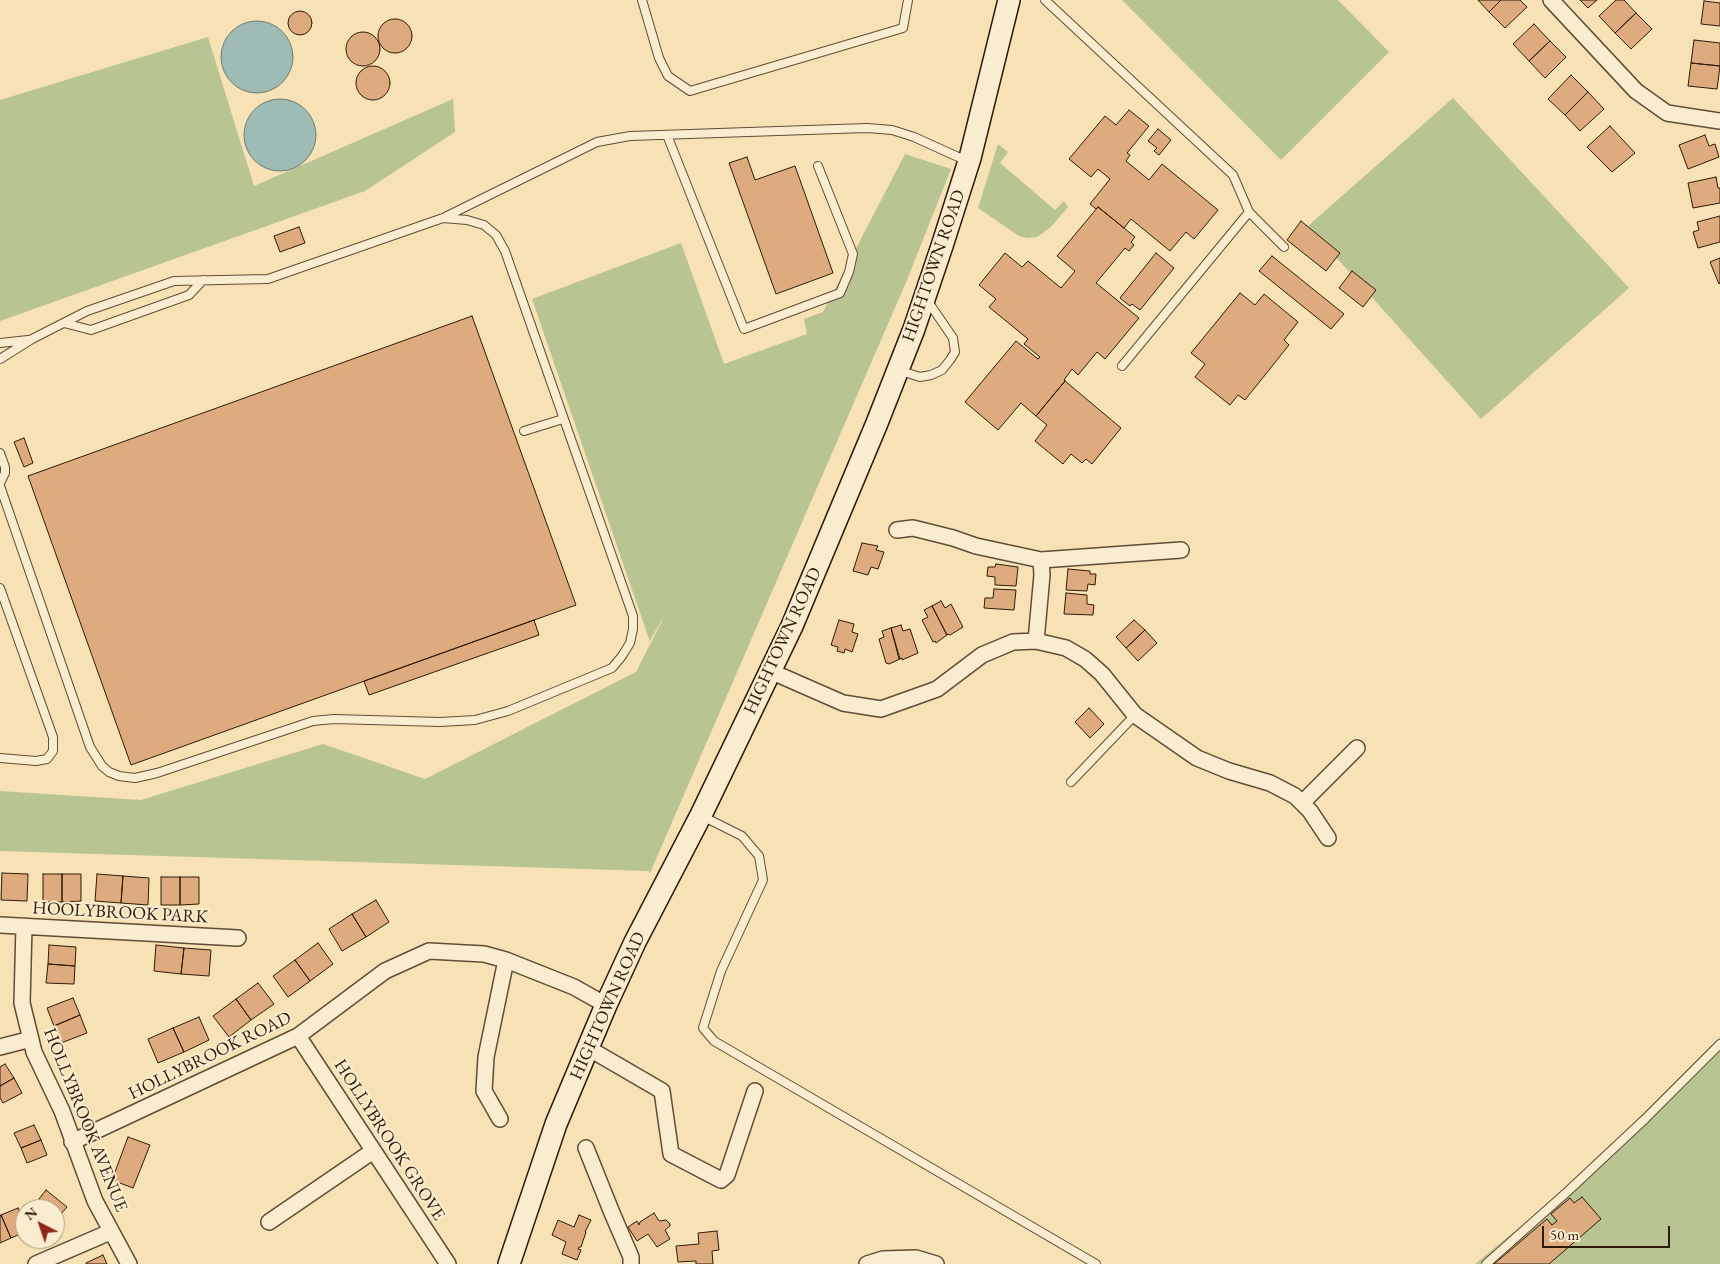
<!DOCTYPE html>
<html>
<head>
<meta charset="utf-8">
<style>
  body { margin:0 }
  #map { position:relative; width:1720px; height:1264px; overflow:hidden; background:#f6e2b5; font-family:"EB Garamond",serif }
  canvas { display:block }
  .north { position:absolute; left:15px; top:1199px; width:50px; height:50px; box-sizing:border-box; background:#f9eccf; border:1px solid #a89880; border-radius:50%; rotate:319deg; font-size:14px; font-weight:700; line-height:20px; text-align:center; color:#2f1a0a }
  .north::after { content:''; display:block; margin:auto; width:18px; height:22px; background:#8f2418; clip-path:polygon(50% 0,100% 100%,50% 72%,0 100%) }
  .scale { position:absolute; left:1542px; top:1226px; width:128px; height:22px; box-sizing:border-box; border:2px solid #2f1a0a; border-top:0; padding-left:6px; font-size:15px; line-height:18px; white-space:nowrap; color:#2f1a0a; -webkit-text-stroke:4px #f9eccf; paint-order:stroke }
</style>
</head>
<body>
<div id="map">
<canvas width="1720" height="1264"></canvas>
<div class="north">N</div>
<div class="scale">50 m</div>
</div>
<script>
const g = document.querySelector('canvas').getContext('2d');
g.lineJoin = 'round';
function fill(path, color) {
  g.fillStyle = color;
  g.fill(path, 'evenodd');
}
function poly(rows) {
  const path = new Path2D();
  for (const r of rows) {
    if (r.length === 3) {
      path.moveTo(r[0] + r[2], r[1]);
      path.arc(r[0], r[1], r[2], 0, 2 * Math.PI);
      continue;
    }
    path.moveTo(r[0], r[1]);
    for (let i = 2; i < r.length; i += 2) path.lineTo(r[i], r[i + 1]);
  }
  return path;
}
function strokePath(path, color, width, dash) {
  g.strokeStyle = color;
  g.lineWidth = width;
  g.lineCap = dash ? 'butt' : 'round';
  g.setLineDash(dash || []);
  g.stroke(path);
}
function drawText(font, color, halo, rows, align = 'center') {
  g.font = font + ' "EB Garamond",serif';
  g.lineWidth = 4;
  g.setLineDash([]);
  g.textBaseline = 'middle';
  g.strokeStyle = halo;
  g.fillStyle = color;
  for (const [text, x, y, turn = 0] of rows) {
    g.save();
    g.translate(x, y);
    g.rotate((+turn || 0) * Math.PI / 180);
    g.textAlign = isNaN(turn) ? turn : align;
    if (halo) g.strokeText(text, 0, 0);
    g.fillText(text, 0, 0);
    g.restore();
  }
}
const green = poly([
  [1122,0,1338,0,1389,52,1281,160],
  [208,37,254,186,453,99,455,132,365,191,0,321,0,100],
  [1453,98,1629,288,1481,419,1308,226],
  [998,144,1008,152,1000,163,1055,210,1064,201,1068,207,1051,227,1037,237,1028,238,1019,236,978,208],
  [905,154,951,169,907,280,650,873,649,871,0,851,0,791,141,800,323,744,425,779,636,672,666,613,649,642,649,639,532,299,681,243,724,364,807,334,804,319,823,312],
  [1720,1037,1720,1264,1475,1264,1579,1178]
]);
const water = poly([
  [257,57,36],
  [280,135,36]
]);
const building = poly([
  [1478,0,1501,0,1489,12,1478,0],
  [1501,0,1520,0,1527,7,1505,28,1489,12,1501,0],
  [1580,0,1597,0,1588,8,1580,0],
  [1616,0,1624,0,1636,13,1615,33,1599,16,1616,0],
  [1704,1,1720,3,1720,26,1701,24,1704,1],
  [300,23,12],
  [1636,13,1652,29,1631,49,1615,33,1636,13],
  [395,36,17],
  [1534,24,1550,41,1529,61,1513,44,1534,24],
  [363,49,17],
  [1694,40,1720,43,1720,66,1691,63,1694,40],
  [1550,41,1566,57,1545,78,1529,61,1550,41],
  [1691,63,1720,66,1717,89,1688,86,1691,63],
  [373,83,17],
  [1571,75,1588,92,1565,115,1548,99,1571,75],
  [1588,92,1604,109,1580,131,1565,115,1588,92],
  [1129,110,1149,126,1127,153,1130,155,1126,161,1149,180,1162,164,1218,210,1194,239,1186,232,1170,251,1131,219,1124,228,1098,207,1096,209,1090,204,1110,179,1098,169,1091,177,1069,159,1105,116,1116,125,1129,110],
  [1610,126,1635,153,1612,172,1587,147,1610,126],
  [1158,129,1171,140,1159,155,1154,151,1157,148,1148,141,1158,129],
  [1705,135,1709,146,1715,144,1719,157,1688,169,1679,145,1705,135],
  [747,157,755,180,795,166,833,273,776,294,729,163,747,157],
  [1716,177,1718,188,1720,188,1720,203,1693,208,1688,183,1716,177],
  [1098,207,1135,237,1131,242,1134,245,1129,251,1125,248,1096,283,1139,318,1105,359,1097,352,1078,375,1072,369,1064,380,1065,381,1036,416,1021,403,998,430,965,402,1016,341,1038,359,1040,357,1024,344,1028,339,989,307,996,299,979,285,1005,253,1022,267,1028,261,1061,288,1075,271,1057,256,1098,207],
  [1720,216,1720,242,1698,248,1693,232,1699,230,1697,222,1720,216],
  [1301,221,1340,253,1326,271,1287,240,1301,221],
  [299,227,305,243,280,252,274,236,299,227],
  [1156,253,1174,268,1140,310,1132,304,1130,306,1120,298,1156,253],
  [1272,256,1344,314,1331,329,1259,271,1272,256],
  [1720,258,1720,283,1719,284,1710,262,1720,258],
  [1352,271,1376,290,1363,307,1339,288,1352,271],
  [1240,293,1255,305,1264,294,1298,322,1284,340,1289,345,1245,400,1238,395,1230,405,1195,377,1205,364,1191,353,1240,293],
  [472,316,576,605,131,765,28,476,472,316],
  [1065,381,1121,428,1092,464,1086,459,1082,463,1071,454,1063,464,1035,441,1047,425,1036,416,1065,381],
  [24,438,33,463,24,467,14,442,24,438],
  [862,543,878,546,876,550,884,552,878,569,871,567,868,575,853,571,862,543],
  [996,564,1018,567,1016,586,995,585,995,577,987,576,988,567,995,567,996,564],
  [1068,569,1090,571,1090,574,1096,574,1095,585,1088,584,1087,591,1066,590,1068,569],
  [994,589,1016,590,1014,610,984,608,985,598,993,598,994,589],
  [1066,593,1087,595,1087,604,1094,605,1093,615,1064,614,1066,593],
  [941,601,945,608,951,604,963,627,950,635,948,634,947,635,932,606,941,601],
  [932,606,947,635,936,643,935,641,933,642,922,620,928,617,924,610,932,606],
  [534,620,539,635,369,695,364,681,534,620],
  [839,620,854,624,852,632,858,634,852,652,845,649,844,653,837,651,838,647,831,645,839,620],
  [1134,620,1145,630,1126,648,1116,637,1134,620],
  [901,625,903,631,910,629,918,653,902,660,902,658,899,659,891,628,901,625],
  [891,628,900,659,889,664,886,663,879,639,884,637,882,631,891,628],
  [1145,630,1157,643,1138,661,1126,648,1145,630],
  [1089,708,1104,724,1090,738,1075,722,1089,708],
  [2,873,28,874,27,901,1,900,2,873],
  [43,874,62,874,62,902,43,902,43,874],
  [62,874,81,874,81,901,62,902,62,874],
  [97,874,123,876,121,903,95,901,97,874],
  [123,876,149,878,148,905,121,903,123,876],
  [161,877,180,877,180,905,161,905,161,877],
  [180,877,199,877,199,904,180,905,180,877],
  [376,900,389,922,366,937,352,914,376,900],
  [352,914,366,937,342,951,329,929,352,914],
  [318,943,333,964,310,981,295,960,318,943],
  [49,945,76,947,75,966,48,964,49,945],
  [156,945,184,948,181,974,154,971,156,945],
  [184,948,211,950,209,976,181,974,184,948],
  [295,960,310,981,288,997,273,976,295,960],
  [48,964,75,966,74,984,46,983,48,964],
  [258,983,274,1004,251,1020,236,999,258,983],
  [73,998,80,1015,54,1026,47,1008,73,998],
  [236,999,251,1020,229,1037,213,1016,236,999],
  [80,1015,87,1033,61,1043,54,1026,80,1015],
  [199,1017,209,1040,184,1052,173,1028,199,1017],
  [173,1028,184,1052,158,1063,148,1039,173,1028],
  [5,1064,14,1078,0,1086,0,1067,5,1064],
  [14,1078,22,1093,3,1103,0,1098,0,1086,14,1078],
  [34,1125,41,1140,21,1148,14,1133,34,1125],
  [128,1137,150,1145,133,1188,112,1180,128,1137],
  [41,1140,47,1155,27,1163,21,1148,41,1140],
  [46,1190,67,1207,55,1221,55,1209,31,1209,46,1190],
  [1582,1197,1601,1219,1549,1264,1494,1264,1547,1219,1552,1225,1557,1221,1551,1214,1570,1198,1574,1203,1582,1197],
  [18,1208,25,1223,25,1232,11,1238,1,1215,18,1208],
  [654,1213,659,1221,666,1220,670,1224,670,1226,665,1230,670,1239,657,1247,648,1234,637,1241,628,1227,637,1221,639,1225,640,1222,654,1213],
  [1,1215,11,1238,0,1243,0,1216,1,1215],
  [579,1215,591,1220,585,1232,586,1232,581,1247,579,1247,578,1249,581,1250,577,1260,562,1254,566,1242,552,1235,558,1220,574,1227,579,1215],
  [717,1231,719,1250,712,1251,713,1264,696,1264,696,1261,678,1262,676,1246,699,1244,698,1233,717,1231],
  [103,1255,107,1264,86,1264,86,1263,103,1255]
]);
const service = poly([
  [642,0,659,58,668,76,690,91,903,28,908,0],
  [1045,0,1233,175,1249,212,1284,247],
  [667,135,744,329,840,293,849,272,853,254,818,166],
  [445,217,597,142,630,136,867,128,892,130,914,137,967,161],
  [64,323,91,330,189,295,203,280],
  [0,343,28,340],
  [0,359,32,339,87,311,174,281,268,279,443,218,467,220,484,225,496,235,505,251,633,616,633,629,630,643,622,656,612,668,508,711,475,720,440,722,334,719,313,721,157,773,135,778,119,776,109,772,102,766,90,747,0,486],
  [1122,366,1249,212],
  [898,370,920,377,931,375,942,370,950,360,955,352,953,338,927,300],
  [524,431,563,419],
  [0,453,5,467,5,473,0,483],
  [0,588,53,737,53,751,47,759,36,761,0,758],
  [1071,782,1135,715],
  [702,816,742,836,759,856,763,880,721,971,703,1028,714,1041,1096,1264],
  [1486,1264,1567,1192,1645,1119,1720,1044]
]);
const minor = poly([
  [1551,0,1636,91,1667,113,1720,121],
  [897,530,913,528,953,538,976,546,1041,560,1181,550],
  [1036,641,1042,575,1041,560],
  [770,671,843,703,881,709,937,689,982,655,1013,642,1036,641,1066,648,1085,659,1102,674,1135,715,1197,758,1229,771,1270,783,1295,796,1310,811,1328,838],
  [1302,803,1357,748],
  [0,925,238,938],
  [24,926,22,1003,34,1052,62,1111,95,1201,129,1264],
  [298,1036,448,1264],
  [0,1047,31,1039],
  [588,1048,662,1091,671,1154,721,1180,727,1175,755,1091],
  [500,1119,484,1091,486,1057,506,960],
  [72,1142,298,1036,385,971,429,951,484,954,506,960,574,987,606,1005],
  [586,1148,612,1213,631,1257,631,1264],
  [269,1222,373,1151],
  [36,1264,110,1232],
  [867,1264,883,1259,916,1258,936,1264]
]);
const secondary = poly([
  [509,1264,556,1124,606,1005,635,942,701,815,792,626,877,423,914,329,942,246,970,158,1009,0]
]);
const streetNames = [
  ["HIGHTOWN ROAD",934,266,-71],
  ["HIGHTOWN ROAD",783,641,-65],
  ["HOOLYBROOK PARK",120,913,3],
  ["HIGHTOWN ROAD",608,1006,-66],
  ["HOLLYBROOK ROAD",210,1056,-26],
  ["HOLLYBROOK AVENUE",85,1120,68],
  ["HOLLYBROOK GROVE",389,1140,57]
];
fill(green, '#b8c491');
fill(water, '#9ebcb5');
strokePath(water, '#727b71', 1);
fill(building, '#ddab7d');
strokePath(building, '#2f1a0a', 1);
strokePath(service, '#614c35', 10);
strokePath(minor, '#614c35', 18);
strokePath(secondary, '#2f1a0a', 24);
strokePath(service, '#f9eccf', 8);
strokePath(minor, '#f9eccf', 15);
strokePath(secondary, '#f9eccf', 21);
drawText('18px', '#2f1a0a', '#f9eccf', streetNames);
</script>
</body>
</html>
